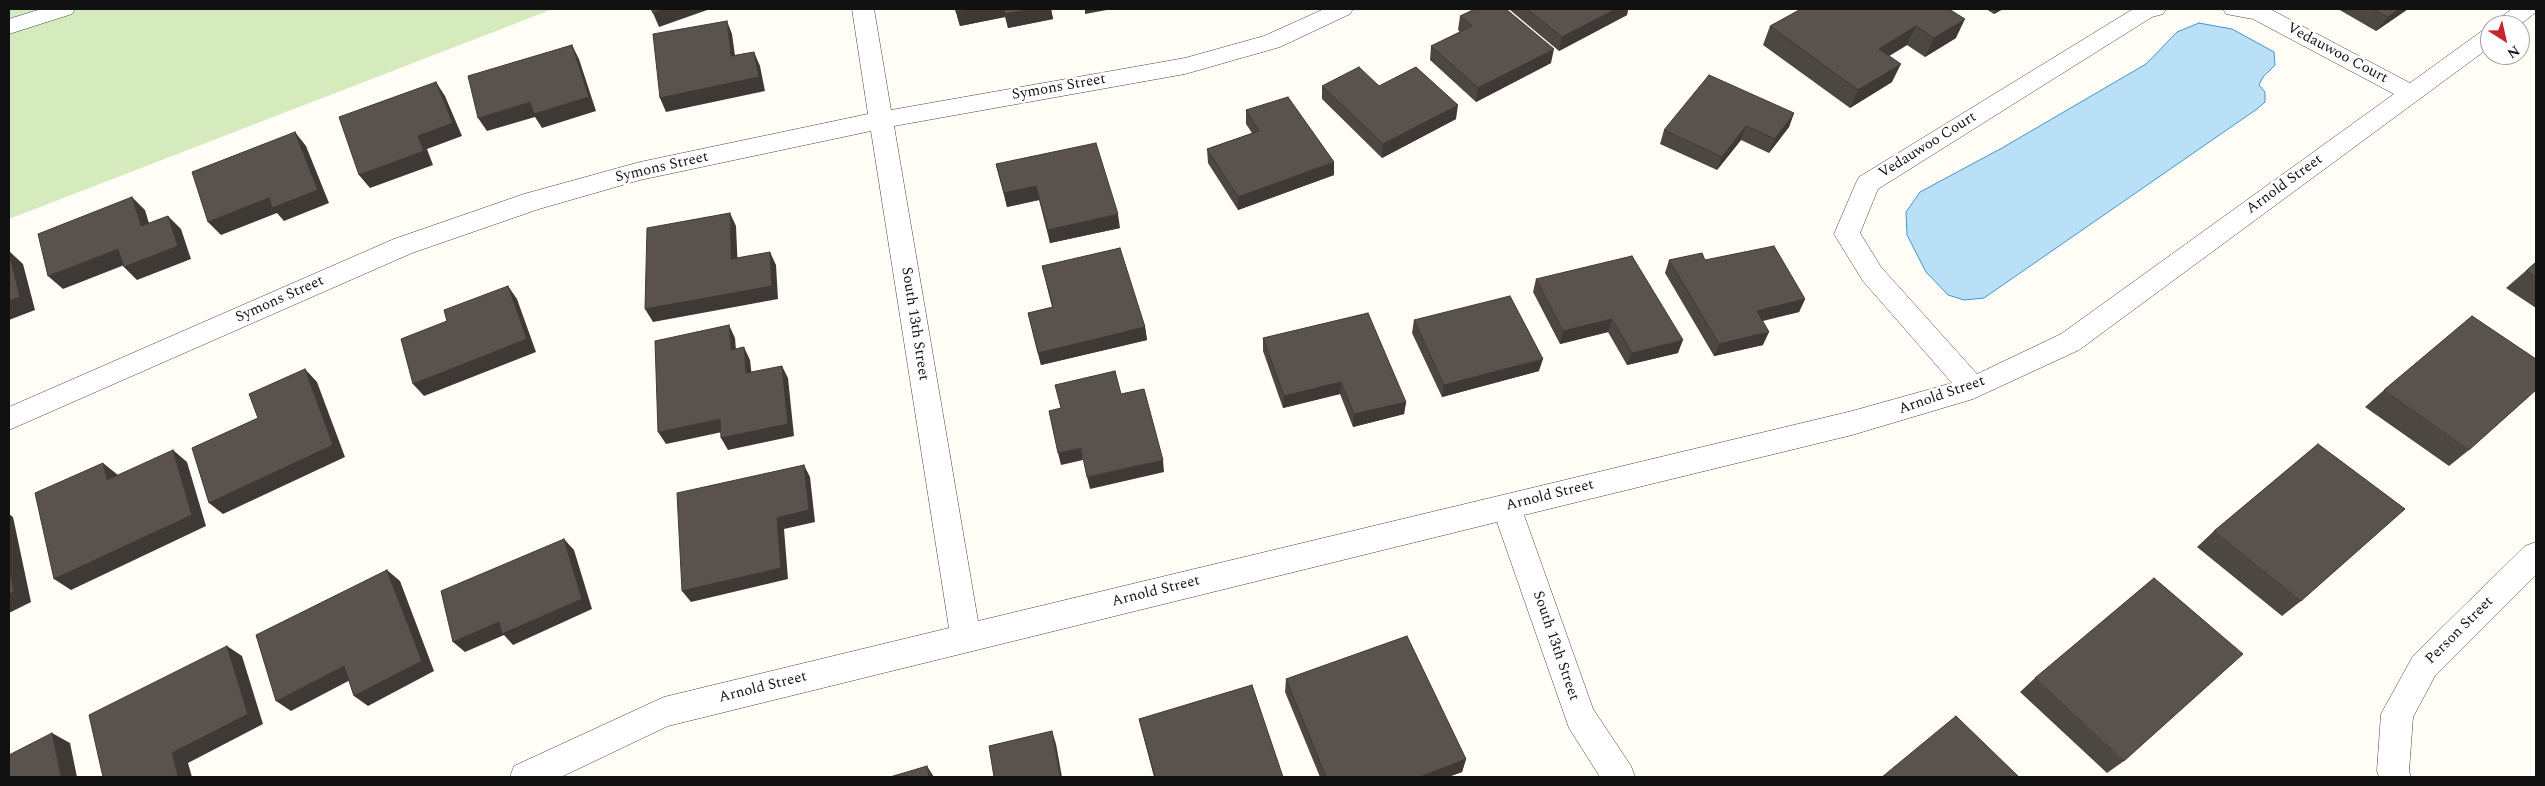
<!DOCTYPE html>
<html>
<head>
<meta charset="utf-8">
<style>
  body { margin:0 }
  #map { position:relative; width:2545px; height:786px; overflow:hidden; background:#fffdf5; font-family:Spectral,serif }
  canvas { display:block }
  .frame { position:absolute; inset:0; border:10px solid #111; pointer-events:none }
  .north { position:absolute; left:2480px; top:15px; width:50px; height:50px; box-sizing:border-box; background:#fff; border:1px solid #a0a0a0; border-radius:50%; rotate:145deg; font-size:14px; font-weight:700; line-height:20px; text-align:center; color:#111 }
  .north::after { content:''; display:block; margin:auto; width:18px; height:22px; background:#c4262e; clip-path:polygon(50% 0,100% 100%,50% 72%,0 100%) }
</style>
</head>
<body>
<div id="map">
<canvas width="2545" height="786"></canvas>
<div class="frame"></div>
<div class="north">N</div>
</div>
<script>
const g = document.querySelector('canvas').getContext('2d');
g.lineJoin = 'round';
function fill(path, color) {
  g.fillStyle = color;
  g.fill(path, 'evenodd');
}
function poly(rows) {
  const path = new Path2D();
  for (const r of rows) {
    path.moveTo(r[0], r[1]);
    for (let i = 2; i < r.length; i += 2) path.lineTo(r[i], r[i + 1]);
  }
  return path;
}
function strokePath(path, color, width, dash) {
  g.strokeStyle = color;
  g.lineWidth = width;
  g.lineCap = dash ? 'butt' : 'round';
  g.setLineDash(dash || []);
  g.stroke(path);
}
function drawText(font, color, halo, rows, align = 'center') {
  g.font = font + ' Spectral,serif';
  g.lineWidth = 5;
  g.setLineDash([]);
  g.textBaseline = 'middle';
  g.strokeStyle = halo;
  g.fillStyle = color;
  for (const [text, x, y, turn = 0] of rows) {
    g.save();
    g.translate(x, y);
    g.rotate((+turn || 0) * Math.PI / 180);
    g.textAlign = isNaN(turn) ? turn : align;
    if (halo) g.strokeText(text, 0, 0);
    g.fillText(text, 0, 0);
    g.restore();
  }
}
const green = poly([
  [9,9,553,9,9,219]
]);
const water = poly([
  [2199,23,2232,29,2274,52,2275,65,2263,77,2259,85,2265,92,2265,102,2257,109,1984,298,1964,300,1948,295,1926,272,1907,235,1906,212,1920,192,2002,148,2146,64,2177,32,2199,23]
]);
const street = poly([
  [41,9,75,9,72,14,9,34,9,19,41,9],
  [852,9,874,9,891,110,1185,58,1264,36,1324,9,1353,9,1350,14,1280,47,1185,74,894,126,978,621,1852,411,1952,383,1863,281,1834,234,1856,183,1859,177,2133,9,2166,9,2163,14,2152,17,1878,189,1860,233,1881,267,1977,374,2061,334,2394,94,2253,19,2226,14,2223,9,2270,9,2410,83,2482,31,2490,28,2490,47,2079,350,1973,399,1852,435,1524,515,1593,709,1631,766,1635,777,1600,777,1569,728,1497,522,668,726,561,777,510,777,514,766,664,697,949,628,871,131,640,180,539,209,412,253,9,430,9,407,394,239,524,194,640,162,868,114,852,9],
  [2512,9,2536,9,2536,12,2520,25,2494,25,2497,20,2512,9],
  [2536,542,2536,575,2435,676,2413,717,2409,771,2411,777,2379,777,2377,771,2381,714,2413,656,2525,546,2536,542]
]);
const wall = poly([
  [955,9,1051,9,1053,19,1008,28,1005,17,960,26],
  [1510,9,1628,9,1627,15,1559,51,1510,10],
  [1949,9,1956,38,1925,57,1907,45,1889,56,1892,82,1850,108,1763,45,1770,26],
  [1986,9,2003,9,1994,14],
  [2338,9,2408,9,2376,31],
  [1460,16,1551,63,1476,102,1430,60,1431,46,1460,32,1458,30],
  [1322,86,1379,86,1456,119,1382,158,1322,99],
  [1246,110,1334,175,1238,210,1208,163,1207,149,1252,133,1246,124],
  [1794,113,1789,127,1769,153,1741,140,1717,170,1660,144,1664,130],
  [996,164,1120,228,1050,243,1039,200,1007,207],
  [1669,260,1705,260,1805,299,1799,312,1763,321,1763,345,1714,356,1665,273],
  [2536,262,2536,308,2506,288],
  [1042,266,1145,327,1147,340,1041,365,1028,313,1052,307],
  [1536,279,1678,353,1627,365,1608,332,1560,344,1533,292],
  [1414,320,1539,371,1442,397,1412,333],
  [1263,338,1406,402,1404,414,1353,427,1340,394,1283,408,1263,351],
  [2384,390,2469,450,2449,466,2365,407],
  [2214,531,2301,601,2282,616,2197,547],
  [2035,678,2124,761,2107,773,2020,692],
  [1286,679,1466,759,1462,772,1448,777,1320,777,1285,692],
  [1139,719,1283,777,1154,777]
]);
const shadedWall = poly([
  [664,9,710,9,659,27,653,13],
  [971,9,1003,9,1005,17,960,26,956,12],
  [1032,9,1051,9,1053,19,1008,28,1005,14],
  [1085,9,1112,9,1085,14],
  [1616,9,1628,9,1627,15,1559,51,1562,37],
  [1996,9,2003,9,1994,14],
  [2399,9,2408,9,2376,31,2388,17],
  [1965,19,1956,38,1925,57,1934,38],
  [727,21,732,34,737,70,731,56],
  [1916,26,1907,45,1871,67,1879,49],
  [572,45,579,59,596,111,542,128,535,117,487,131,478,118,530,102],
  [1554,49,1551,63,1476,102,1478,88],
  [754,52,760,66,765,91,666,112,660,98],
  [1901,64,1892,82,1850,108,1858,90],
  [436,82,445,96,462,136,427,149,433,165,370,188,359,175,418,136],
  [1458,105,1456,119,1382,158,1383,144],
  [1794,113,1789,127,1769,153,1775,139],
  [1746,126,1741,140,1717,170,1722,157],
  [295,132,306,146,329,203,284,221,277,213,221,235,208,222],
  [1334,162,1334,175,1238,210,1238,197],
  [1036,186,1039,200,1007,207,1004,193],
  [132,197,145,210,154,240,141,226],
  [730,213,736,226,738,272,731,259],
  [1118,214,1120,228,1050,243,1048,230],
  [168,216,181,229,191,259,137,280,124,267],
  [118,249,132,262,63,289,48,276],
  [9,251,23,264,35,310,9,320],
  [770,252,776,265,778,299,653,322,645,309],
  [508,286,517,299,536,352,424,396,413,384],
  [1805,299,1799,312,1751,323,1757,311],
  [1612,319,1608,332,1560,344,1563,331],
  [729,325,735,338,737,363,731,350],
  [1145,327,1147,340,1041,365,1038,353],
  [1769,332,1763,345,1714,356,1719,344],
  [1683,340,1678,353,1627,365,1632,353],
  [744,347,750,360,753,386,746,373],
  [1543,359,1539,371,1442,397,1444,385],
  [782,366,788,378,794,436,728,450,721,438],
  [305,369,317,382,345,457,223,514,209,503],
  [1341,382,1340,394,1283,408,1284,396],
  [1406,402,1404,414,1353,427,1354,414],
  [720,419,727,431,666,444,658,432],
  [1081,448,1083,460,1061,465,1058,453],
  [173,450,187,462,206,526,71,590,54,579],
  [1163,460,1164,472,1090,489,1087,477],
  [103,463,118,475,107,480],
  [804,465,810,477,815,522,784,529,788,579,691,602,682,591,777,518],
  [9,514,13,517,31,602,9,613],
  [564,539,574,550,592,609,513,645,504,635,465,652,453,642],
  [387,570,400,581,434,671,368,706,354,696],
  [227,646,242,656,263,724,188,763,192,777,178,777,172,753],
  [344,666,358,676,291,711,276,701],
  [1052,731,1056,744,1062,777,1060,777],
  [52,733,70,743,77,777,61,777],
  [1466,759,1462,772,1448,777,1420,777],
  [927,766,934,777,929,777]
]);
const building = poly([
  [651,9,664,9,653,13,651,9],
  [956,9,971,9,956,12,956,9],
  [1004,9,1032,9,1005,14,1004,9],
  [1475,9,1506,9,1554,49,1478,88,1431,46,1472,26,1460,16,1475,9],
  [1527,9,1616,9,1562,37,1527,9],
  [1801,9,1949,9,1965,19,1934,38,1916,26,1879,49,1901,64,1858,90,1770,26,1801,9],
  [2373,9,2399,9,2388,17,2373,9],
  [727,21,731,56,754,52,759,77,660,98,653,34,727,21],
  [572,45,589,97,534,114,530,102,478,118,468,76,572,45],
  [1359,67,1379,86,1416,67,1458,105,1383,144,1322,86,1359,67],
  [1709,75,1794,113,1775,139,1746,126,1722,157,1664,130,1709,75],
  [436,82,453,123,418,136,424,151,359,175,339,117,436,82],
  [1288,97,1334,162,1238,197,1207,149,1259,131,1246,110,1288,97],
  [295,132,318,190,272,208,269,198,208,222,192,172,295,132],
  [1096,143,1118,214,1048,230,1036,186,1004,193,996,164,1096,143],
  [132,197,141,226,168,216,178,246,124,267,118,249,48,276,38,234,132,197],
  [730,213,731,259,770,252,772,286,645,309,647,228,730,213],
  [1774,246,1805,299,1757,311,1769,332,1719,344,1669,260,1702,253,1705,260,1774,246],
  [1120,248,1145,327,1038,353,1028,313,1053,307,1042,266,1120,248],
  [9,252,20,297,9,301,9,252],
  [1632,256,1683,340,1632,353,1612,319,1563,331,1536,279,1632,256],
  [2536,262,2536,277,2526,271,2536,262],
  [508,286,527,339,413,384,401,339,447,321,444,310,508,286],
  [1510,296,1543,359,1444,385,1414,320,1510,296],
  [1368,313,1406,402,1354,414,1341,382,1284,396,1263,338,1368,313],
  [2472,316,2536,359,2536,390,2469,450,2384,390,2472,316],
  [729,325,731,350,744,347,746,373,782,366,788,424,721,438,720,419,658,432,655,341,729,325],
  [305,369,333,445,209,503,192,448,258,418,249,394,305,369],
  [1115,371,1121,394,1144,389,1163,460,1087,477,1081,448,1058,453,1049,411,1061,408,1055,385,1115,371],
  [2318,444,2405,509,2301,601,2214,531,2318,444],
  [173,450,192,515,54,579,35,493,103,463,107,480,173,450],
  [804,465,809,510,777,518,781,568,682,591,677,493,804,465],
  [564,539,582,599,502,634,499,622,453,642,441,591,564,539],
  [9,567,14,592,9,594,9,567],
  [387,570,422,661,354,696,344,666,276,701,256,635,387,570],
  [2154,578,2243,654,2124,761,2035,678,2154,578],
  [1407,636,1466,759,1420,777,1326,777,1286,679,1407,636],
  [227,646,248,714,172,753,178,777,103,777,89,715,227,646],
  [1252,685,1283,777,1155,777,1139,719,1252,685],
  [1956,716,2019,777,1882,777,1956,716],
  [1052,731,1060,777,994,777,989,746,1052,731],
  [52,733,61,777,9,777,9,755,52,733],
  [927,766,929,777,890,777,927,766]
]);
const streetNames = [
  ["Vedauwoo Court",2337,54,28],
  ["Symons Street",1059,88,-10],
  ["Vedauwoo Court",1928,146,-32],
  ["Symons Street",662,168,-13],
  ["Arnold Street",2285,185,-36],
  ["Symons Street",280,300,-24],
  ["South 13th Street",914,324,81],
  ["Arnold Street",1942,396,-19],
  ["Arnold Street",1550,496,-14],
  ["Arnold Street",1156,592,-14],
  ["Person Street",2460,631,-45],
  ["South 13th Street",1555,646,71],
  ["Arnold Street",763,688,-14]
];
fill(green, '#d5ebbd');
fill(water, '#b9e0f7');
strokePath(water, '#3f96cf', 1);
strokePath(street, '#444', 1);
fill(street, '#fff');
fill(wall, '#4d4742');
fill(shadedWall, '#3f3936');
fill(building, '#5a524d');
strokePath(building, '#3f3936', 1);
drawText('15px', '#111', '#fff', streetNames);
</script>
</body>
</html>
